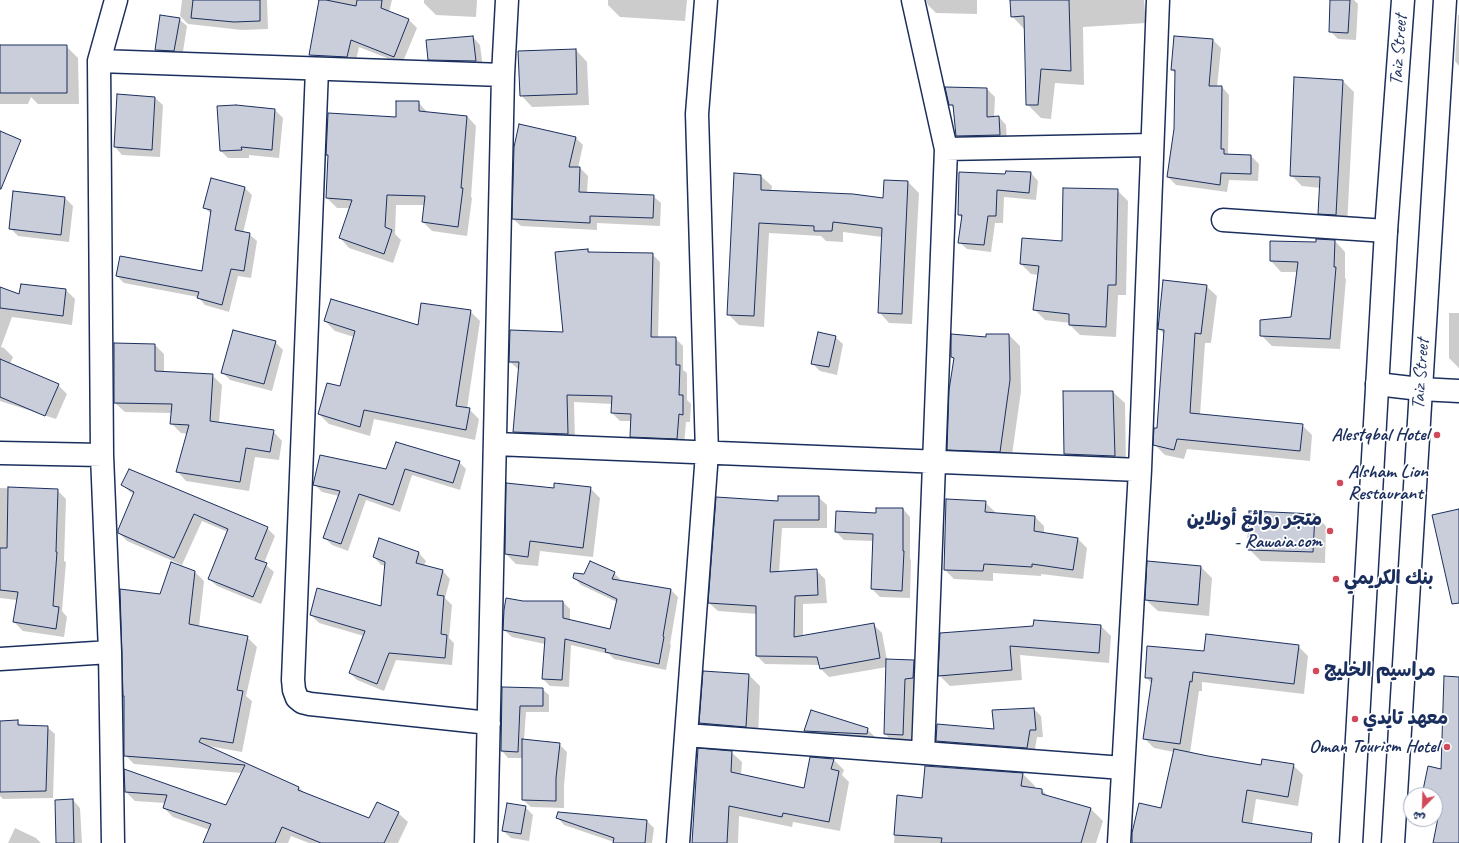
<!DOCTYPE html>
<html>
<head>
<meta charset="utf-8">
<style>
  body { margin:0 }
  #map { position:relative; width:1459px; height:843px; overflow:hidden; background:#fff; font-family:Caveat,"Playpen Sans Arabic",sans-serif }
  canvas { display:block }
  .north { position:absolute; left:1403px; top:787px; width:40px; height:40px; box-sizing:border-box; background:#fff; border:1px solid #a4acbf; border-radius:50%; rotate:203deg; font-size:11px; font-weight:700; line-height:16px; text-align:center; color:#1b2f5e }
  .north::after { content:''; display:block; margin:auto; width:14px; height:18px; background:#d1495b; clip-path:polygon(50% 0,100% 100%,50% 72%,0 100%) }
</style>
</head>
<body>
<div id="map">
<canvas width="1459" height="843"></canvas>
<div class="north">ش</div>
</div>
<script>
const g = document.querySelector('canvas').getContext('2d');
g.lineJoin = 'round';
function fill(path, color) {
  g.fillStyle = color;
  g.fill(path, 'evenodd');
}
function poly(rows) {
  const path = new Path2D();
  for (const r of rows) {
    path.moveTo(r[0], r[1]);
    for (let i = 2; i < r.length; i += 2) path.lineTo(r[i], r[i + 1]);
  }
  return path;
}
function strokePath(path, color, width, dash) {
  g.strokeStyle = color;
  g.lineWidth = width;
  g.lineCap = dash ? 'butt' : 'round';
  g.setLineDash(dash || []);
  g.stroke(path);
}
function drawText(font, color, halo, rows, align = 'center') {
  g.font = font + ' Caveat,"Playpen Sans Arabic",sans-serif';
  g.lineWidth = 3.5;
  g.setLineDash([]);
  g.textBaseline = 'middle';
  g.strokeStyle = halo;
  g.fillStyle = color;
  for (const [text, x, y, turn = 0] of rows) {
    g.save();
    g.translate(x, y);
    g.rotate((+turn || 0) * Math.PI / 180);
    g.textAlign = isNaN(turn) ? turn : align;
    if (halo) g.strokeText(text, 0, 0);
    g.fillText(text, 0, 0);
    g.restore();
  }
}
const shadow = poly([
  [182,0,267,0,268,29,242,30,188,24,180,16],
  [317,0,392,0,389,12,409,20,417,28,402,64,359,47,355,65,318,63,310,55,320,1],
  [424,0,477,0,476,17,436,15,424,3],
  [608,0,687,0,685,21,620,17,608,5],
  [926,0,977,0,977,14,936,13,928,5],
  [1011,0,1144,0,1146,23,1083,27,1084,85,1055,83,1051,119,1041,118,1027,104,1025,30,1012,16],
  [1331,0,1354,0,1358,4,1356,40,1338,39,1330,31],
  [1458,15,1459,15,1459,66,1455,61],
  [161,16,179,19,187,26,182,58,164,58,156,50],
  [473,37,480,45,483,68,437,67,429,59],
  [1175,37,1213,40,1221,48,1217,87,1222,87,1229,95,1228,154,1251,156,1259,164,1258,181,1229,180,1227,192,1176,185,1168,177,1175,129,1176,74,1172,70],
  [0,46,66,46,78,58,79,104,38,104,31,97,28,104,0,104],
  [576,50,587,62,589,105,532,107,521,95],
  [1295,78,1343,81,1354,92,1347,226,1330,225,1319,213,1321,188,1302,186,1291,175],
  [987,89,995,97,994,118,999,117,1006,125,1007,143,965,144,957,136,954,109,950,104],
  [118,95,155,98,163,105,160,157,122,155,115,147],
  [418,102,428,113,467,116,476,126,471,197,472,198,467,236,432,231,423,222,425,205,396,205,395,234,401,240,393,263,349,248,340,238,350,208,337,208,327,198,329,156,327,154,397,118],
  [236,106,275,110,283,118,279,158,249,155,249,158,228,158,221,151],
  [575,137,583,145,578,168,580,168,588,176,587,193,653,196,661,203,660,226,597,223,597,230,521,226,513,219],
  [1006,172,1031,173,1038,181,1036,200,1004,197,1003,223,995,223,991,252,967,249,959,242,962,218,959,215,1006,175],
  [761,176,772,186,771,192,884,199,885,181,908,182,919,193,912,324,889,323,879,312,882,237,843,232,843,242,826,241,821,236,769,233,764,327,739,325,728,314],
  [211,179,245,188,252,195,243,233,249,234,257,241,251,278,238,276,229,312,205,305,198,297,124,283,117,276,203,272,212,215,204,207],
  [1117,190,1128,201,1126,295,1118,295,1116,337,1080,335,1070,325,1070,323,1045,320,1034,309,1039,275,1031,274,1021,264,1063,242],
  [14,192,65,198,73,206,69,242,18,236,10,228],
  [1335,241,1345,252,1345,278,1346,279,1340,349,1272,346,1261,335,1292,318,1298,272,1281,272,1271,261,1271,242,1317,243],
  [588,250,591,253,652,254,660,262,658,338,675,338,683,346,683,370,687,373,687,400,691,404,690,422,686,422,684,446,638,444,631,437,632,421,620,421,612,413,612,404,574,402,575,442,522,440,514,432,520,369,518,369,510,362,564,333],
  [1206,286,1217,296,1211,343,1205,343,1200,415,1302,425,1312,435,1310,461,1187,449,1184,459,1165,455,1154,444,1158,430,1164,334,1159,329],
  [0,288,20,295,66,290,75,299,72,325,12,317,1,347,4,348,13,357,10,364,58,385,67,394,56,419,0,401],
  [470,311,480,321,467,409,469,409,479,419,475,440,374,419,370,436,329,424,319,414,340,388,354,337,335,331,325,321,419,326],
  [1449,313,1459,313,1459,368,1449,358],
  [1009,335,1020,346,1021,391,1011,462,959,460,948,449,954,360,952,357,987,338],
  [835,337,843,344,837,375,820,371,812,363],
  [275,342,283,350,272,391,230,380,222,372],
  [155,345,164,354,164,372,212,375,222,385,219,423,273,431,282,441,279,460,255,457,249,491,186,481,177,471,188,434,181,433,172,424,172,413,125,412,115,403],
  [1113,392,1125,403,1126,468,1077,466,1065,454],
  [459,462,466,469,460,490,412,475,400,512,366,500,348,551,332,545,324,537,339,496,322,492,314,484,387,470],
  [122,484,267,528,275,536,264,563,274,572,261,604,217,586,209,579,228,532,202,521,182,565,127,541,119,533,134,494,130,492],
  [0,488,57,490,66,499,64,561,66,562,62,611,67,617,64,637,23,631,14,622,17,600,0,598],
  [590,488,600,498,593,557,540,551,538,566,516,564,506,554,554,489],
  [818,497,827,505,827,528,782,528,779,573,816,570,825,579,827,603,803,604,803,637,873,624,882,633,887,660,914,661,921,668,921,685,913,686,911,743,893,742,885,734,887,667,829,677,821,669,820,665,765,664,757,656,757,614,718,611,709,603,779,502],
  [985,502,995,512,995,514,1035,517,1044,526,1044,533,1078,539,1087,548,1083,579,1041,574,1041,576,993,573,993,581,954,579,945,570],
  [903,509,910,517,910,559,911,560,910,598,880,597,872,589,874,541,844,540,836,532,877,514],
  [1314,515,1326,526,1325,563,1261,561,1249,549],
  [380,540,419,553,426,561,424,566,443,571,450,579,445,598,452,605,449,638,454,643,452,665,396,660,384,691,357,680,350,673,364,636,319,623,311,615,381,607,386,566,381,565,374,557],
  [1200,566,1212,578,1209,616,1158,611,1146,600],
  [195,572,204,581,199,627,247,637,257,647,246,696,252,701,242,752,208,746,299,788,305,793,370,819,398,813,408,822,398,843,309,843,291,836,288,843,206,843,210,830,173,817,164,808,165,803,135,801,126,792,125,771,227,807,242,773,134,764,125,755,160,595],
  [614,573,621,580,621,582,671,590,678,597,670,644,671,645,666,670,614,659,609,654,571,645,569,687,550,686,543,679,545,644,512,637,504,630,523,602,563,602,570,609,570,621,611,631,617,602,581,585,574,577],
  [1101,626,1111,636,1109,663,1020,655,1022,680,950,686,939,675,941,634],
  [1298,646,1308,656,1304,694,1202,682,1202,691,1199,691,1190,753,1262,766,1293,765,1303,775,1298,806,1256,799,1252,825,1306,843,1133,843,1161,809,1174,752,1154,748,1144,738,1152,684,1146,677,1205,652],
  [749,675,760,686,758,738,712,735,700,723],
  [1459,681,1459,843,1434,843,1439,817,1435,816,1435,795,1423,795,1442,770],
  [503,688,542,689,549,695,549,712,526,712,524,740,559,744,567,752,564,786,564,808,531,807,523,800,523,758,508,758,502,751],
  [1034,709,1041,716,1043,737,1037,737,1034,755,944,748,937,741,995,730],
  [17,721,22,726,47,727,55,734,53,798,3,799,0,796,0,722],
  [867,729,875,737,874,741,813,738,805,730],
  [731,752,742,762,741,775,805,789,834,760,844,770,842,775,849,782,840,831,793,822,792,827,739,816,738,843,693,843],
  [926,767,1023,774,1035,786,1035,789,1042,790,1049,797,1091,809,1103,821,1096,843,894,843,898,796,923,799],
  [73,800,80,808,82,843,57,843],
  [525,807,533,815,529,841,511,838,503,831],
  [559,813,647,821,654,828,652,843,614,843,614,842,564,825,558,818],
  [15,828,36,838,41,843,8,843]
]);
const building = poly([
  [193,0,260,0,260,21,234,22,191,18,193,0],
  [319,0,326,0,356,6,357,0,382,0,381,8,409,19,394,57,351,40,347,57,309,55,319,0],
  [1010,0,1069,0,1071,71,1041,69,1038,105,1026,105,1024,16,1011,17,1010,0],
  [1330,0,1350,0,1348,33,1329,32,1330,0],
  [160,15,180,18,174,51,155,50,160,15],
  [473,36,476,61,428,60,426,40,473,36],
  [1174,36,1213,39,1209,86,1222,86,1221,149,1224,149,1224,154,1251,155,1251,174,1221,173,1220,185,1167,177,1174,129,1175,70,1171,70,1174,36],
  [0,45,67,45,67,93,0,93,0,45],
  [576,49,577,94,520,96,518,51,576,49],
  [1294,77,1343,80,1336,215,1318,214,1320,177,1290,176,1294,77],
  [945,87,987,88,987,117,999,116,1000,135,956,136,953,105,949,105,945,87],
  [117,94,155,97,152,150,114,147,117,94],
  [396,101,419,101,419,111,467,116,461,188,463,188,458,227,422,222,425,196,387,195,385,227,392,230,384,254,339,238,352,200,326,198,328,155,326,155,328,113,396,117,396,101],
  [236,105,275,109,272,150,241,147,242,150,220,151,217,106,236,105],
  [519,124,576,137,569,167,580,167,579,192,654,195,653,218,590,216,590,223,512,219,514,147,519,124],
  [0,131,21,140,1,189,0,189,0,131],
  [1006,171,1031,172,1029,193,997,190,996,216,988,216,984,245,958,243,962,215,958,215,959,172,1005,174,1006,171],
  [734,173,761,175,761,190,853,194,883,198,884,180,908,181,902,314,878,313,882,228,833,222,832,231,814,231,814,226,759,223,754,316,727,315,734,173],
  [211,178,245,187,235,230,250,233,244,271,231,269,222,305,197,298,199,292,116,276,120,256,202,271,211,210,203,208,211,178],
  [1063,188,1118,189,1116,285,1108,285,1106,327,1069,325,1069,314,1033,310,1039,266,1020,264,1022,238,1062,241,1063,188],
  [13,191,65,197,61,235,9,229,13,191],
  [1316,239,1335,240,1334,267,1336,267,1330,339,1260,336,1260,320,1291,317,1298,262,1270,261,1270,241,1316,242,1316,239],
  [588,249,588,252,653,253,651,337,676,337,676,365,680,365,679,395,683,395,683,415,679,414,677,439,630,437,631,414,611,413,612,396,567,395,568,434,513,432,519,362,509,362,510,330,563,332,555,252,588,249],
  [1163,280,1207,285,1201,334,1195,333,1190,413,1303,424,1300,451,1177,439,1174,450,1153,445,1154,428,1157,428,1164,330,1158,329,1163,280],
  [21,284,66,289,63,316,0,308,0,287,19,294,21,284],
  [331,299,418,325,421,303,471,310,456,406,470,408,466,430,364,410,360,427,318,414,327,383,340,386,355,331,324,321,331,299],
  [233,330,276,341,264,384,221,373,233,330],
  [818,332,836,336,829,367,811,364,818,332],
  [951,334,986,337,986,334,1009,334,1010,380,1000,452,947,450,949,390,954,358,951,357,951,334],
  [114,343,155,344,155,371,213,374,210,421,274,430,270,452,246,448,240,482,176,472,189,425,170,424,172,404,114,403,114,343],
  [0,359,59,384,45,416,0,397,0,359],
  [1063,391,1113,391,1115,456,1064,454,1063,391],
  [396,442,460,461,453,483,405,469,393,505,359,494,341,544,323,538,340,491,313,485,320,455,386,469,396,442],
  [129,469,268,527,255,559,267,563,253,597,208,579,228,529,194,514,174,558,118,533,118,530,134,492,121,485,129,469],
  [506,483,554,488,554,483,591,487,583,548,530,541,528,557,505,554,506,483],
  [8,487,58,489,56,552,57,552,53,606,59,607,56,629,13,622,18,592,0,590,0,548,7,548,8,487],
  [778,496,819,496,819,520,774,520,770,572,817,569,818,595,795,596,794,637,874,623,880,658,820,669,817,657,756,656,756,606,708,603,716,497,778,501,778,496],
  [946,499,986,501,985,512,1035,516,1034,531,1078,538,1073,570,1032,564,1032,567,984,564,983,571,944,570,946,499],
  [876,508,903,508,903,551,904,551,902,591,871,589,873,534,835,532,836,511,876,513,876,508],
  [1459,509,1459,603,1452,604,1432,515,1459,509],
  [1249,511,1315,514,1313,552,1248,550,1249,511],
  [379,538,419,552,416,563,443,570,437,595,444,596,441,634,447,635,445,658,389,653,377,684,349,673,365,631,310,615,317,588,381,606,385,562,373,557,379,538],
  [590,561,615,572,612,579,671,589,663,636,664,637,659,664,605,652,606,649,565,639,562,680,542,679,545,638,503,630,504,610,506,598,523,601,563,601,563,618,610,629,617,599,573,578,574,573,584,574,590,561],
  [1147,561,1201,566,1198,605,1145,600,1147,561],
  [171,562,195,571,189,624,248,636,237,690,243,691,233,743,201,738,199,742,299,787,298,790,369,818,377,802,399,812,384,843,321,843,282,827,275,843,203,843,211,824,163,808,167,795,125,792,124,769,226,805,245,765,124,756,124,696,123,696,120,589,160,594,171,562],
  [1034,620,1101,625,1099,653,1010,646,1012,670,938,676,940,633,1033,626,1034,620],
  [1206,634,1299,645,1294,684,1193,672,1192,682,1190,681,1180,744,1143,739,1152,678,1145,678,1147,646,1204,651,1206,634],
  [886,659,914,660,913,678,905,679,903,735,884,734,886,659],
  [703,671,749,674,746,727,699,723,703,671],
  [1444,676,1459,677,1459,843,1433,843,1440,808,1435,807,1435,795,1422,795,1428,766,1441,769,1444,676],
  [502,687,543,688,543,706,520,706,518,752,501,751,502,687],
  [1034,708,1036,730,1030,730,1027,748,936,741,937,724,994,729,992,710,1034,708],
  [811,710,868,728,867,734,804,731,811,710],
  [18,720,18,725,48,726,46,791,0,792,0,721,18,720],
  [522,739,560,743,556,778,556,801,522,800,522,739],
  [698,748,732,751,731,772,804,788,810,757,834,759,831,769,839,771,829,822,783,813,782,817,729,806,727,843,692,843,698,748],
  [1174,749,1208,756,1261,765,1262,759,1294,764,1288,797,1247,790,1242,822,1312,833,1311,843,1132,843,1132,833,1139,803,1161,808,1174,749],
  [925,766,1023,773,1021,786,1042,789,1042,794,1091,808,1081,843,941,843,942,838,894,835,897,795,922,798,925,766],
  [73,799,74,843,56,843,55,800,73,799],
  [507,803,526,806,521,834,502,831,507,803],
  [558,812,647,820,645,843,613,843,614,838,556,818,558,812]
]);
const minor = poly([
  [913,0,946,149,923,753],
  [99,61,116,0],
  [317,69,293,680,294,690,297,698,302,702,310,704,489,723],
  [946,149,1152,145],
  [1223,220,1386,231],
  [1377,384,1420,389,1459,391],
  [495,444,1140,470],
  [0,453,102,455],
  [0,659,110,652],
  [686,735,1123,768],
  [113,843,110,652,102,455,99,61,503,75],
  [486,843,503,75,507,0],
  [678,843,707,453,697,114,706,0],
  [1119,843,1140,470,1158,0]
]);
const highway = poly([
  [1351,843,1386,231,1403,0],
  [1393,843,1445,0]
]);
const markers = [
  [1437,435,4,"#d1495b"],
  [1340,483,4,"#d1495b"],
  [1330,531,4,"#d1495b"],
  [1336,579,4,"#d1495b"],
  [1316,671,4,"#d1495b"],
  [1355,719,4,"#d1495b"],
  [1447,747,4,"#d1495b"]
];
const streetNames = [
  ["Taiz Street",1399,50,-86],
  ["Taiz Street",1421,374,-86]
];
const poiNames = [
  ["Alestqbal Hotel",1429,435,"right"],
  ["Alsham Lion",1348,472],
  ["Restaurant",1348,494],
  ["متجر روائع أونلاين",1322,520,"right"],
  ["- Rawaia.com",1322,542,"right"],
  ["بنك الكريمي",1344,579],
  ["مراسيم الخليج",1324,671],
  ["معهد تايدي",1363,719],
  ["Oman Tourism Hotel",1439,747,"right"]
];
fill(shadow, '#0003');
fill(building, '#caceda');
strokePath(building, '#1b2f5e', 1);
strokePath(minor, '#1b2f5e', 25);
strokePath(highway, '#1b2f5e', 25);
strokePath(minor, '#fff', 22);
strokePath(highway, '#fff', 22);
for (const [x, y, r, color] of markers) {
  const dot = new Path2D();
  dot.arc(x, y, r, 0, 2 * Math.PI);
  g.fillStyle = color;
  g.fill(dot);
  strokePath(dot, '#fff', 1.5);
}
drawText('19px', '#1b2f5e', '#fff', streetNames);
drawText('bold 19px', '#1b2f5e', '#fff', poiNames, 'left');
</script>
</body>
</html>
